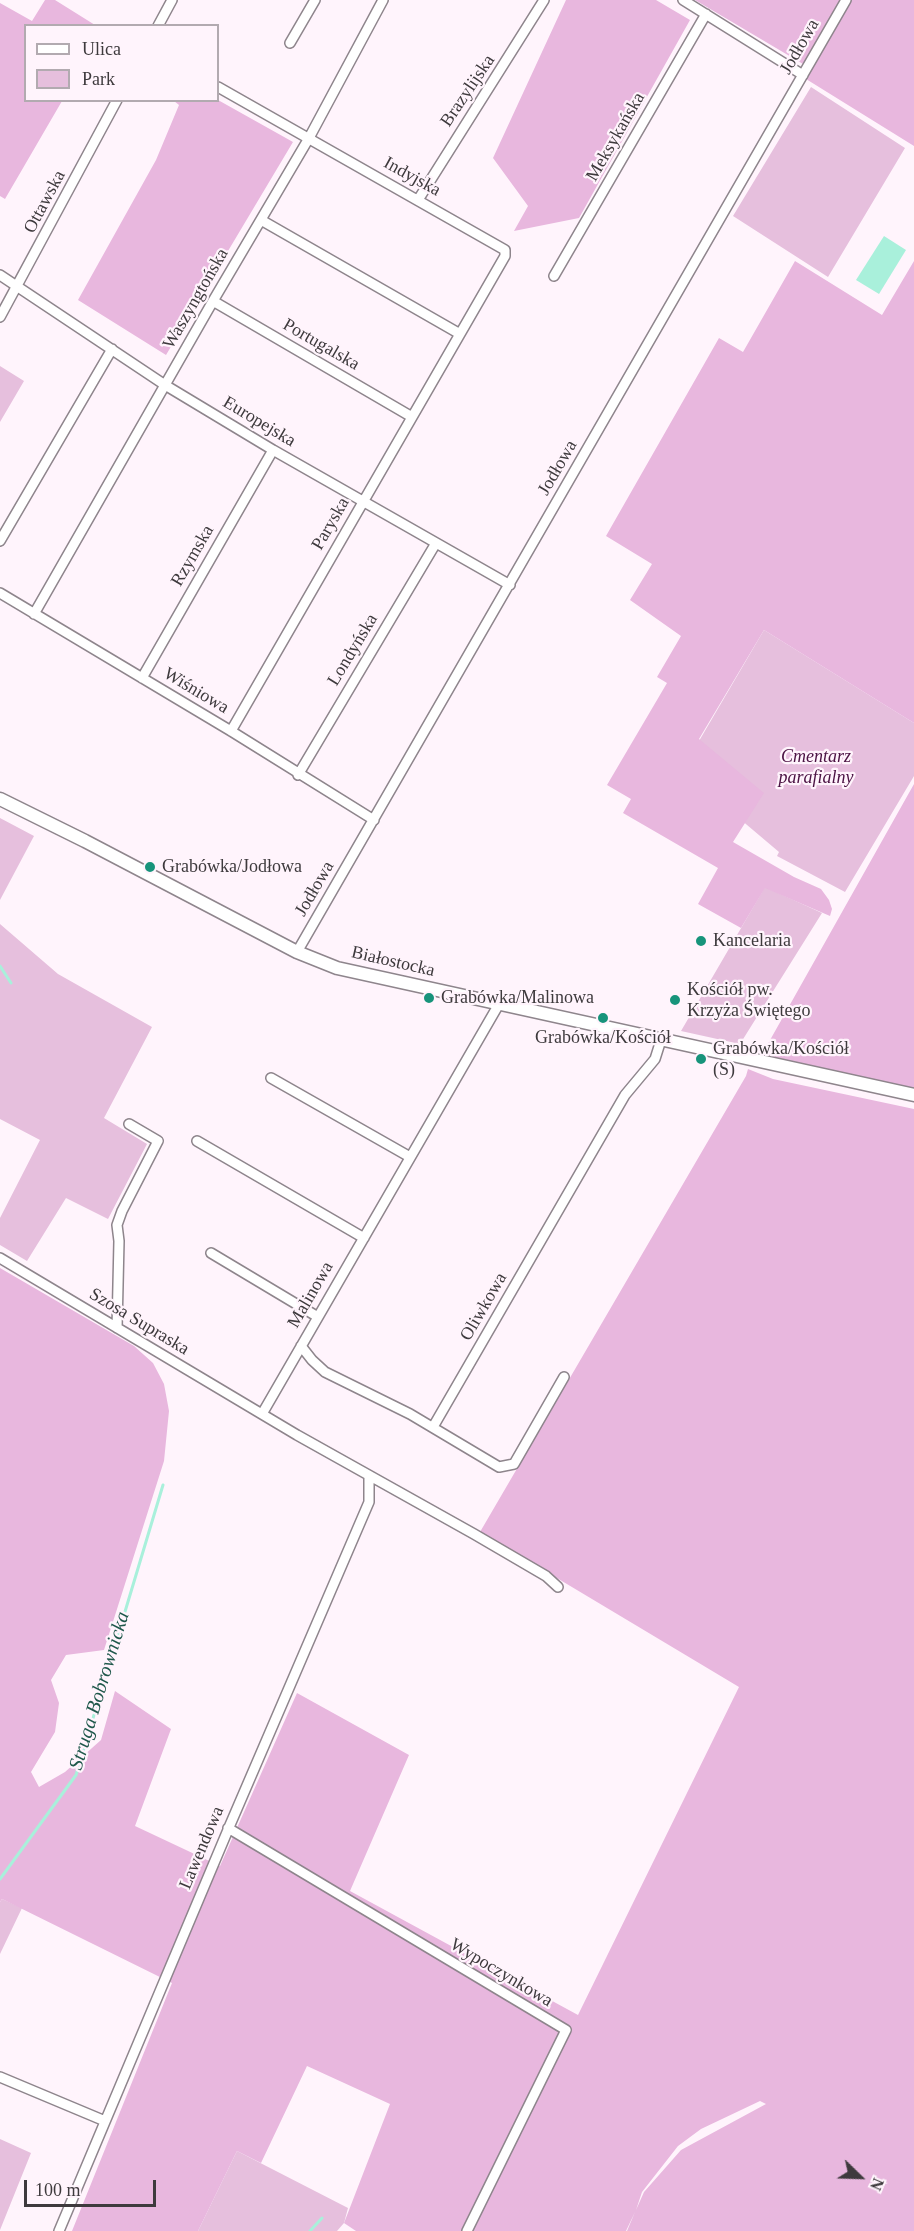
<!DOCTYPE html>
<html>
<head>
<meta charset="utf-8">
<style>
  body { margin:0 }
  #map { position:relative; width:914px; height:2231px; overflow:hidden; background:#fff4fc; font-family:"Times New Roman",serif }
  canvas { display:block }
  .legend { position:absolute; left:24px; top:24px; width:195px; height:78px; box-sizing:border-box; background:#fff4fc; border:2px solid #b2aab0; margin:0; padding:8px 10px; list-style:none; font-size:18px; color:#3e3a3d }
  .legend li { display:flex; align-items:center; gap:12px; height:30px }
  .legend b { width:30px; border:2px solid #b2aab0 }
  .north { position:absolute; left:830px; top:2147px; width:60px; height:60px; -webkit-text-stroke:4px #fff4fc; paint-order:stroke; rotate:113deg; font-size:16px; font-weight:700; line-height:24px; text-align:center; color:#3e3a3d }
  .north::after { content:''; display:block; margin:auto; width:21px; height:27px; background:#3e3a3d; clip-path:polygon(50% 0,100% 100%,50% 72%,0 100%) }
  .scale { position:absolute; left:24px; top:2180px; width:132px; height:27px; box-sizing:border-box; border:3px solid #3e3a3d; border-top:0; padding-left:8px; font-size:18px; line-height:21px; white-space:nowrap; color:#3e3a3d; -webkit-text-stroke:4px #fff4fc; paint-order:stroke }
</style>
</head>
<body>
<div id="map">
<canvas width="914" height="2231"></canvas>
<ul class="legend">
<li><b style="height:8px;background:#fff"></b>Ulica</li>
<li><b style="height:16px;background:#e6bfdd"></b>Park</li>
</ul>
<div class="north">N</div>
<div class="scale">100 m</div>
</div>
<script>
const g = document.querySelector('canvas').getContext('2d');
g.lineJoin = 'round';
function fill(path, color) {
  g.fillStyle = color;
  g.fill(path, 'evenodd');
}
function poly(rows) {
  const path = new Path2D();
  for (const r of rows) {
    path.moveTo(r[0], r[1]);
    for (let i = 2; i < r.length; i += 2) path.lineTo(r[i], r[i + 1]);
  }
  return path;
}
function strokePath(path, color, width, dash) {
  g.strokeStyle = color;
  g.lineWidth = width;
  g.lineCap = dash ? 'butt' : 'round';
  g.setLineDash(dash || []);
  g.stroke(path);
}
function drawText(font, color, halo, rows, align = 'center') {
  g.font = font + ' "Times New Roman",serif';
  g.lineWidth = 4.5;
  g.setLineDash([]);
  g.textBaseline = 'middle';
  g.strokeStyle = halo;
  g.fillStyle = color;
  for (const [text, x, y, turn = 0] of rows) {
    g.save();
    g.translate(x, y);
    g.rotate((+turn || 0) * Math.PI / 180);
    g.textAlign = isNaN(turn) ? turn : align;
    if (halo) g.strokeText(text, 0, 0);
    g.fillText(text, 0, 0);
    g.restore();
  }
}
const green = poly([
  [811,87,905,148,828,277,733,216],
  [0,366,24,381,0,422],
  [764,630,914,723,914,776,845,892,777,856,779,852,682,770],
  [0,818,34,836,0,900],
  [765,887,822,913,740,1044,681,1031],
  [0,924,58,974,152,1027,104,1118,147,1144,108,1219,66,1198,27,1261,0,1245,0,1218,40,1140,0,1119],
  [2,1899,22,1908,0,1954,0,1902],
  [0,2139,31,2153,0,2230],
  [237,2151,348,2208,344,2223,337,2231,198,2231]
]);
const forest = poly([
  [45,0,55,0,95,25,26,26,26,100,62,101,5,199,0,196,0,3,32,21],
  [566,0,656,0,690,20,579,218,514,231,528,206,493,158],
  [695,0,840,0,803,64],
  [851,0,914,0,914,146,806,79],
  [218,100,293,142,166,355,78,300,156,160,179,105,174,101],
  [795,261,882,315,914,261,914,723,764,630,699,739,764,793,733,842,794,877,821,889,829,900,832,909,830,916,765,888,741,928,698,904,718,868,623,813,631,799,607,785,667,683,657,677,681,636,630,600,652,564,606,536,719,338,743,352],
  [914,784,914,1089,761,1058,765,1049],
  [748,1069,773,1079,914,1109,914,2231,627,2231,635,2212,626,2231,356,2231,344,2223,390,2104,307,2066,261,2163,237,2151,198,2231,72,2231,172,1983,2,1899,0,1902,0,1268,134,1346,153,1363,164,1384,169,1411,164,1461,104,1650,66,1655,51,1680,59,1703,55,1732,31,1772,39,1787,65,1772,101,1740,115,1691,171,1729,135,1826,220,1866,297,1693,409,1755,350,1891,578,2015,739,1687,480,1532,746,1076],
  [760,2101,766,2104,681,2150,644,2192,636,2210,642,2192,678,2146,701,2129]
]);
const water = poly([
  [884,236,906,250,879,294,856,280]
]);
const stream = poly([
  [0,966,11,983],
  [0,1879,76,1775,163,1485],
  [310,2231,322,2218]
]);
const street = poly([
  [683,0,803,75],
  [158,26,172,0],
  [290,43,315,0],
  [218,87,505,250,505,256,231,731],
  [418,200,544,0],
  [261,220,460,334],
  [0,275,165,385,273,450,510,585],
  [554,276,706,14],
  [213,301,412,417],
  [0,317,117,100],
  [0,541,112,349],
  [0,593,231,731,374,820],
  [34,614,213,301,309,138,383,0],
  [142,678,273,450],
  [298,775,436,543],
  [297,952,846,0],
  [271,1078,410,1157],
  [197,1141,364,1238],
  [211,1253,318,1317],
  [0,1258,297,1435,474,1534,546,1576,558,1587],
  [117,1328,119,1241,117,1225,122,1211,158,1141,129,1124],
  [301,1346,312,1360,325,1372,410,1414,499,1467,514,1464,564,1377],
  [262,1414,499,1004],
  [433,1427,625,1095,655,1059,661,1040],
  [228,1828,566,2030,467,2231],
  [0,2077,105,2121],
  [59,2231,230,1825,369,1502,369,1476]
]);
const secondary = poly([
  [0,799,85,841,297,952,337,968,914,1095]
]);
const markers = [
  [150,867,6,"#17947b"],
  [701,941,6,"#17947b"],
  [429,998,6,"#17947b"],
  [675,1000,6,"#17947b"],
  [603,1018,6,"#17947b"],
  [701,1059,6,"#17947b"]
];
const streetNames = [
  ["Jodłowa",800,47,-60],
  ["Brazylijska",468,91,-56],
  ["Meksykańska",616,137,-60],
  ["Indyjska",412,177,29],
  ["Ottawska",45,202,-62],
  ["Waszyngtońska",196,299,-60],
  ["Portugalska",321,345,30],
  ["Europejska",259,422,31],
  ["Jodłowa",558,468,-60],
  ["Paryska",331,524,-60],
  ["Rzymska",193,556,-60],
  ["Londyńska",353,650,-59],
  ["Wiśniowa",196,691,31],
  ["Jodłowa",315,889,-60],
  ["Białostocka",393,962,13],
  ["Malinowa",311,1295,-60],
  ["Oliwkowa",484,1307,-60],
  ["Szosa Supraska",139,1322,31],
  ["Lawendowa",202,1848,-67],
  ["Wypoczynkowa",501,1973,31]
];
const parkNames = [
  ["Cmentarz",816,757],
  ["parafialny",816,778]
];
const poiNames = [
  ["Grabówka/Jodłowa",162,867],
  ["Kancelaria",713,941],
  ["Kościół pw.",687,990],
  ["Krzyża Świętego",687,1011],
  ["Grabówka/Malinowa",441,998],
  ["Grabówka/Kościół",603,1038,"center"],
  ["Grabówka/Kościół",713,1049],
  ["(S)",713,1070]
];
const waterNames = [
  ["Struga Bobrownicka",100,1691,-73]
];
fill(green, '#e6bfdd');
fill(forest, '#e8b7de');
fill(water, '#a9f0db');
strokePath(stream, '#a9f0db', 3);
strokePath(street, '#8e858c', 12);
strokePath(secondary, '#8e858c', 15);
strokePath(street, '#fff', 9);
strokePath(secondary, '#fff', 12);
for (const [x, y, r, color] of markers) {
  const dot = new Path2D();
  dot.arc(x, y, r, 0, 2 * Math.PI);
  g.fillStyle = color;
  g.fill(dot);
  strokePath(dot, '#fff4fc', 2);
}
drawText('18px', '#3e3a3d', '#fff4fc', streetNames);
drawText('italic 18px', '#4c1344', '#fff4fc', parkNames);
drawText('18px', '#3e3a3d', '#fff4fc', poiNames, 'left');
drawText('italic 20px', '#1f584b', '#fff4fc', waterNames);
</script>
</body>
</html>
